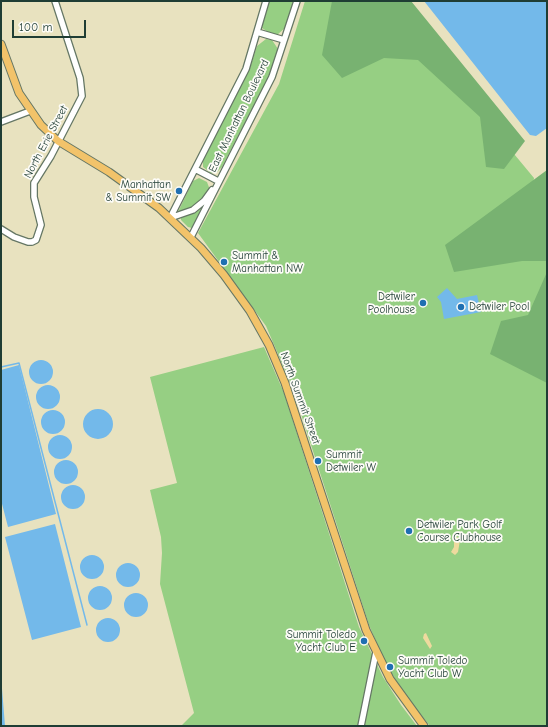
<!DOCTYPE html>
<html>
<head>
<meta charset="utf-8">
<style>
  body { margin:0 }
  #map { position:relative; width:548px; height:727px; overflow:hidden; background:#e8e2bf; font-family:"Comic Neue",sans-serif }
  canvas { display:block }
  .frame { position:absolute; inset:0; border:2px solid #1f3d34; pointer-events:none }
  .scale { position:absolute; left:12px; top:20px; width:74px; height:18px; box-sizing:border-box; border:2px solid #1f3d34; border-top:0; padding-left:5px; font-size:12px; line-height:14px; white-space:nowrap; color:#1f3d34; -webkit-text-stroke:3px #fdfcf7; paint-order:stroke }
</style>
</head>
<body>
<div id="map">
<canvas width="548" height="727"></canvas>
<div class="frame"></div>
<div class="scale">100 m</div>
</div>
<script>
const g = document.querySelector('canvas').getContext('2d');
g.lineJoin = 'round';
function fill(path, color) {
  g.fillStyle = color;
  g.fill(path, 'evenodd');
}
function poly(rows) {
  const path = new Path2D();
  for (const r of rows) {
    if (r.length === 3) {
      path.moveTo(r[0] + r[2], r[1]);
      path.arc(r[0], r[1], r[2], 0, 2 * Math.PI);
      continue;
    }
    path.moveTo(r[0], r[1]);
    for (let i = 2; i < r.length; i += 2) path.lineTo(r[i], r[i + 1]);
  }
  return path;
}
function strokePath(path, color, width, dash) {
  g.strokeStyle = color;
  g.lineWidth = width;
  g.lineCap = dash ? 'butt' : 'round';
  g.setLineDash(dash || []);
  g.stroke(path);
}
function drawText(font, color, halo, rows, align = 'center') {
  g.font = font + ' "Comic Neue",sans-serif';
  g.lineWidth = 3.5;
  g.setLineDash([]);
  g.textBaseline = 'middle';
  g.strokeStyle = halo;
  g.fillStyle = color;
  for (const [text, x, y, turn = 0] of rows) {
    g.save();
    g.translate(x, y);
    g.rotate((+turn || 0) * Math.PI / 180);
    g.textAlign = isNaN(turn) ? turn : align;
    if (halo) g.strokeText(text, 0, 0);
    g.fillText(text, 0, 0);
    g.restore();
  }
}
const green = poly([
  [268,1,294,1,285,28,277,35,268,32,262,28],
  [305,1,387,1,534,178,522,261,547,253,547,726,430,726,406,697,385,662,369,625,293,389,266,326,198,233,279,84],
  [266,39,272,40,278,49,271,72,222,167,217,172,211,173,203,167,203,160,250,68,257,46],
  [199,178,207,182,210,190,202,200,193,207,177,214,193,181],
  [206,202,192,228,188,227,181,220,181,218,193,213],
  [264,347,284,393,359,627,383,677,401,705,417,726,181,726,194,713,160,584,162,553,161,537,150,490,177,483,150,377]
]);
const forest = poly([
  [332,1,411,1,525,141,504,169,486,167,480,117,418,60,384,58,342,78,322,55],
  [547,170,547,261,522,261,454,272,445,245],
  [547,272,547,383,490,354,501,321,528,315]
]);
const sand = poly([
  [454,537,457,537,460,540,458,552,455,555,451,552,454,547],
  [426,633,432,646,430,649,423,638,424,634]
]);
const water = poly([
  [424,1,547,1,547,128,536,136,530,135],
  [447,288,457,299,477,295,481,312,444,319,441,302,437,297],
  [41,372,12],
  [19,365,56,514,8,527,1,500,1,370],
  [48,397,12],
  [98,424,15],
  [53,422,12],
  [60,447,12],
  [66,472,12],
  [73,497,12],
  [55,524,81,627,32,640,5,537],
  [92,567,12],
  [128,575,12],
  [100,598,12],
  [136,605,12],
  [108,630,12],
  [1,676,5,726,1,726]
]);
const stream = poly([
  [1,367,19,363,87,625]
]);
const minor = poly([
  [257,32,284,40],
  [1,122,30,111],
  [195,169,218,181],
  [170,218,246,69,266,1],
  [170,218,193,210,204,201,212,190],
  [1,229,14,237,28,242,32,242,36,240,41,225,34,197,34,183,51,156,82,96,80,78,55,1],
  [191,237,272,77,297,1],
  [361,726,376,652]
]);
const major = poly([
  [1,44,19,93,41,125,58,141,109,172,159,208,201,248,224,275,250,311,269,345,285,383,366,630,390,679,424,726]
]);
const markers = [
  [179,191,4,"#1f6fb2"],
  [224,262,4,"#1f6fb2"],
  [423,303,4,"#1f6fb2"],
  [461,307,4,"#1f6fb2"],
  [318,461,4,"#1f6fb2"],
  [409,531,4,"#1f6fb2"],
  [364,641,4,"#1f6fb2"],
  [390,667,4,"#1f6fb2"]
];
const streetNames = [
  ["East Manhattan Boulevard",239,116,-64],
  ["North Erie Street",46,142,-62],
  ["North Summit Street",300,398,70]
];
const poiNames = [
  ["Manhattan",171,185,"right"],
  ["& Summit SW",171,198,"right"],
  ["Summit &",232,256],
  ["Manhattan NW",232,269],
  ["Detwiler",415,297,"right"],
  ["Poolhouse",415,310,"right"],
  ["Detwiler Pool",469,307],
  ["Summit",326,455],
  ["Detwiler W",326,468],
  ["Detwiler Park Golf",417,525],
  ["Course Clubhouse",417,538],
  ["Summit Toledo",356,635,"right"],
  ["Yacht Club E",356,648,"right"],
  ["Summit Toledo",398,661],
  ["Yacht Club W",398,674]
];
fill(green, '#96cf83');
fill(forest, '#78b271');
fill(sand, '#eeda9e');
fill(water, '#73b9ea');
strokePath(stream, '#73b9ea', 1.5);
strokePath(minor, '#657765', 8);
strokePath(major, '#657765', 9);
strokePath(minor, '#fff', 5.5);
strokePath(major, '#f2c36a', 7);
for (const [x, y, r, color] of markers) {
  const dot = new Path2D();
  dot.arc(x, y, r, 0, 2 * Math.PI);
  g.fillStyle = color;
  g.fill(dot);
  strokePath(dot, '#fdfcf7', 1.5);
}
drawText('11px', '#1f3d34', '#fdfcf7', streetNames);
drawText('11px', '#1f3d34', '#fdfcf7', poiNames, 'left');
</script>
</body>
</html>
